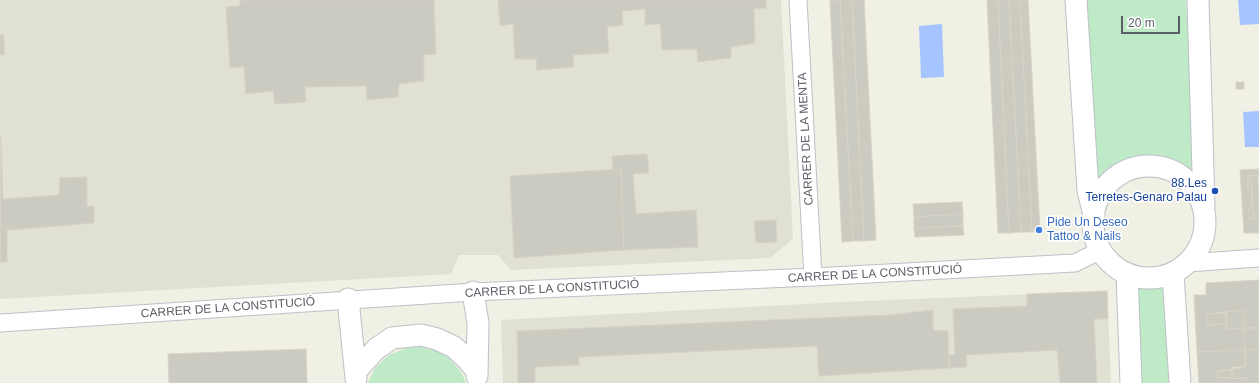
<!DOCTYPE html>
<html>
<head>
<meta charset="utf-8">
<style>
  body { margin:0 }
  #map { position:relative; width:1259px; height:383px; overflow:hidden; background:#f0f0e4; font-family:Arial,sans-serif }
  canvas { display:block }
  .scale { position:absolute; left:1121px; top:16px; width:59px; height:18px; box-sizing:border-box; border:2px solid #5c5e67; border-top:0; padding-left:5px; font-size:12px; line-height:14px; white-space:nowrap; color:#5c5e67; -webkit-text-stroke:3px #fff; paint-order:stroke }
</style>
</head>
<body>
<div id="map">
<canvas width="1259" height="383"></canvas>
<div class="scale">20 m</div>
</div>
<script>
const g = document.querySelector('canvas').getContext('2d');
g.lineJoin = 'round';
function fill(path, color) {
  g.fillStyle = color;
  g.fill(path, 'evenodd');
}
function poly(rows) {
  const path = new Path2D();
  for (const r of rows) {
    if (r.length === 3) {
      path.moveTo(r[0] + r[2], r[1]);
      path.arc(r[0], r[1], r[2], 0, 2 * Math.PI);
      continue;
    }
    path.moveTo(r[0], r[1]);
    for (let i = 2; i < r.length; i += 2) path.lineTo(r[i], r[i + 1]);
  }
  return path;
}
function strokePath(path, color, width, dash) {
  g.strokeStyle = color;
  g.lineWidth = width;
  g.lineCap = dash ? 'butt' : 'round';
  g.setLineDash(dash || []);
  g.stroke(path);
}
function drawText(font, color, halo, rows, align = 'center') {
  g.font = font + ' Arial,sans-serif';
  g.lineWidth = 3.5;
  g.setLineDash([]);
  g.textBaseline = 'middle';
  g.strokeStyle = halo;
  g.fillStyle = color;
  for (const [text, x, y, turn = 0] of rows) {
    g.save();
    g.translate(x, y);
    g.rotate((+turn || 0) * Math.PI / 180);
    g.textAlign = isNaN(turn) ? turn : align;
    if (halo) g.strokeText(text, 0, 0);
    g.fillText(text, 0, 0);
    g.restore();
  }
}
const education = poly([
  [0,0,781,0,793,239,770,258,511,270,498,255,459,255,451,274,0,299],
  [1107,291,1111,383,503,383,501,320,843,302]
]);
const green = poly([
  [1083,0,1186,0,1197,184,1176,166,1160,160,1148,158,1119,164,1104,174,1092,189],
  [1127,274,1141,278,1160,278,1173,274,1179,383,1133,383],
  [420,347,435,350,448,357,461,372,466,383,368,383,375,368,389,355,406,348]
]);
const water = poly([
  [1238,0,1259,0,1259,24,1240,25],
  [942,24,944,77,921,78,919,26],
  [1259,111,1259,147,1245,147,1243,112]
]);
const building = poly([
  [240,0,434,0,436,54,424,55,424,81,399,84,398,97,367,100,366,86,305,87,306,102,275,104,273,91,246,94,244,67,230,68,226,7,240,6,240,0],
  [498,0,766,0,766,8,754,9,755,43,731,47,731,58,698,62,697,49,662,50,660,24,645,25,645,9,622,11,623,25,607,27,609,53,573,55,574,67,536,70,537,59,515,59,513,24,500,26,498,0],
  [830,0,840,0,853,241,842,242,830,0],
  [840,0,852,0,864,241,853,241,840,0],
  [852,0,864,0,876,240,864,241,852,0],
  [987,0,998,0,1009,233,998,233,987,0],
  [998,0,1009,0,1021,232,1009,233,998,0],
  [1009,0,1020,0,1032,232,1021,232,1009,0],
  [1020,0,1028,0,1040,231,1032,232,1020,0],
  [0,35,4,35,4,55,0,55,0,35],
  [1236,82,1244,82,1244,89,1236,89,1236,82],
  [1,136,3,199,59,195,60,178,87,177,87,206,94,206,94,223,7,230,7,262,0,262,1,136],
  [647,154,649,173,633,174,636,214,696,210,698,247,624,250,621,169,613,170,612,156,647,154],
  [621,169,624,250,514,258,510,176,621,169],
  [1259,169,1259,177,1258,175,1248,176,1248,188,1252,188,1253,207,1249,208,1250,219,1259,219,1259,233,1244,233,1240,170,1259,169],
  [1258,175,1258,177,1251,178,1252,188,1248,188,1248,176,1258,175],
  [1258,177,1259,215,1253,215,1251,178,1258,177],
  [962,202,963,214,914,217,913,204,962,202],
  [1253,207,1253,215,1259,215,1259,219,1250,219,1249,208,1253,207],
  [963,214,963,226,914,228,914,217,963,214],
  [776,220,777,242,756,243,754,221,776,220],
  [963,226,964,235,915,237,914,228,963,226],
  [1259,280,1259,328,1245,328,1243,310,1207,314,1208,325,1226,324,1227,329,1244,328,1245,350,1197,352,1194,295,1206,295,1206,283,1259,280],
  [1107,291,1108,319,1094,319,1097,383,1060,383,1057,350,966,355,967,367,949,368,949,355,955,354,953,309,1027,306,1027,294,1107,291],
  [933,310,933,330,948,331,949,368,819,376,817,346,579,357,579,365,535,367,535,383,518,383,517,331,889,315,933,310],
  [1243,310,1245,328,1259,328,1259,349,1245,350,1244,328,1227,329,1226,312,1243,310],
  [1226,313,1226,324,1208,325,1207,314,1226,313],
  [306,349,307,383,169,383,168,354,306,349],
  [1259,349,1259,383,1246,383,1246,378,1232,379,1232,367,1245,367,1245,350,1259,349],
  [1245,350,1245,367,1217,371,1218,378,1246,378,1246,383,1199,383,1197,352,1245,350],
  [1232,370,1232,377,1218,378,1217,371,1232,370]
]);
const minor = poly([
  [798,0,813,277],
  [1187,263,1259,258],
  [0,323,473,292,813,277,1075,263,1101,250]
]);
const tertiary = poly([
  [1076,0,1088,191,1094,215],
  [1198,0,1204,205],
  [1149,222,56],
  [1127,274,1131,383],
  [1173,274,1180,383],
  [473,292,478,323,477,376],
  [348,299,356,378],
  [356,371,376,349,392,338,421,335,437,339,454,347,466,358,477,371]
]);
const markers = [
  [1215,191,4,"#1a4fb4"],
  [1039,230,4,"#3f7fe0"]
];
const streetNames = [
  ["CARRER DE LA MENTA",806,139,-93],
  ["CARRER DE LA CONSTITUCIÓ",875,274,-3],
  ["CARRER DE LA CONSTITUCIÓ",552,289,-3],
  ["CARRER DE LA CONSTITUCIÓ",228,308,-4]
];
const transitNames = [
  ["88.Les",1207,184],
  ["Terretes-Genaro Palau",1207,198]
];
const shopNames = [
  ["Pide Un Deseo",1047,223],
  ["Tattoo & Nails",1047,237]
];
fill(education, '#e0e0d3');
fill(green, '#beeac8');
fill(water, '#a6c4ff');
fill(building, '#cbcbc1');
strokePath(building, '#d6d4c2', 1);
strokePath(minor, '#bec0c7', 19);
strokePath(tertiary, '#bec0c7', 23);
strokePath(minor, '#fff', 17);
strokePath(tertiary, '#fff', 21);
for (const [x, y, r, color] of markers) {
  const dot = new Path2D();
  dot.arc(x, y, r, 0, 2 * Math.PI);
  g.fillStyle = color;
  g.fill(dot);
  strokePath(dot, '#fff', 1.5);
}
drawText('12px', '#5c5e67', '#fff', streetNames);
drawText('12px', '#164399', '#fff', transitNames, 'right');
drawText('12px', '#366cbe', '#fff', shopNames, 'left');
</script>
</body>
</html>
